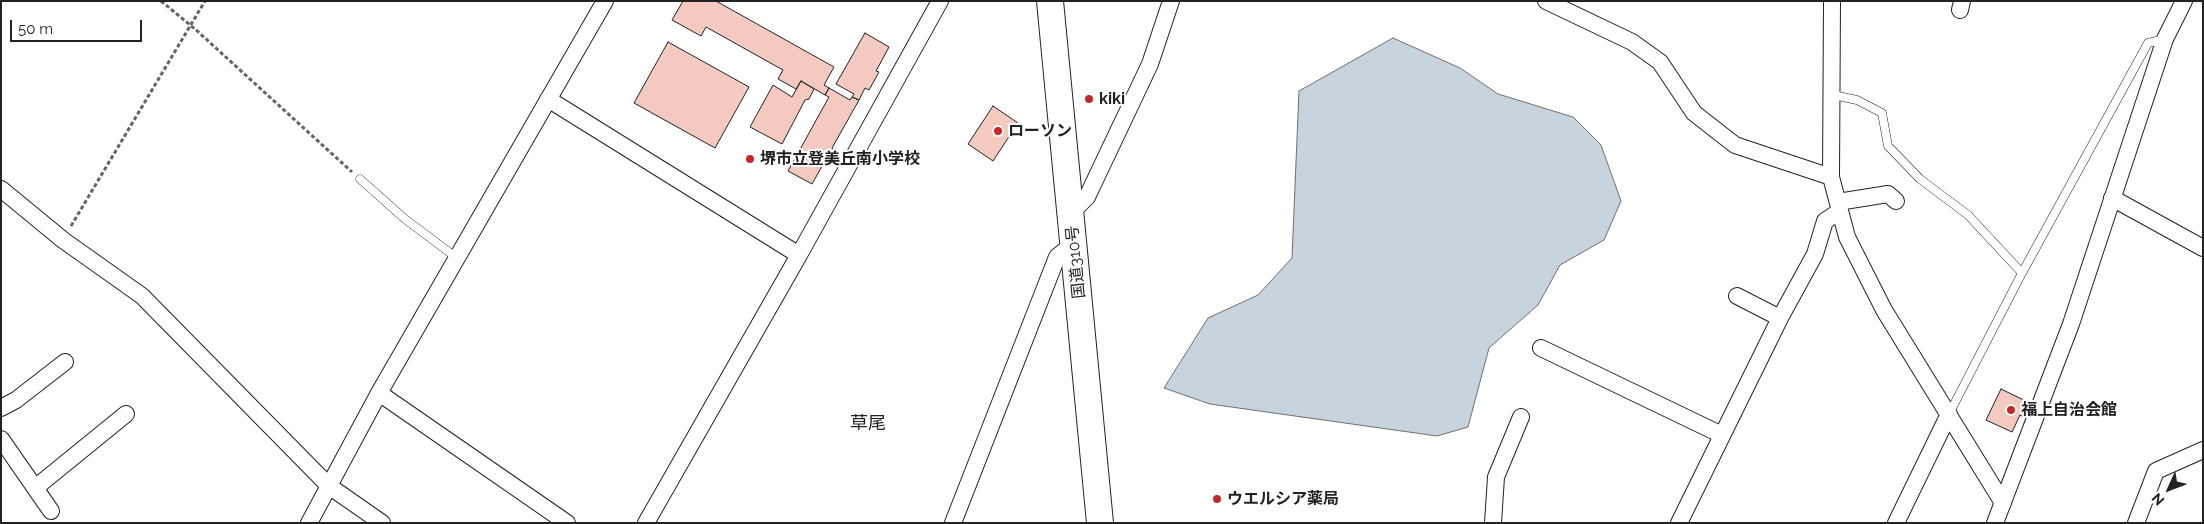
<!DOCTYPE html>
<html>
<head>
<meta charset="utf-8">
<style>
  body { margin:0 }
  #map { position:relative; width:2204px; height:524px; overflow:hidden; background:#fff; font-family:Raleway,sans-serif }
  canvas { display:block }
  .frame { position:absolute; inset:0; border:2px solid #222; pointer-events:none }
  .north { position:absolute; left:2144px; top:464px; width:50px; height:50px; -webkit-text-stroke:4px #fff; paint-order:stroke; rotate:227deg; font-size:14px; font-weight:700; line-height:20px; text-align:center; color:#222 }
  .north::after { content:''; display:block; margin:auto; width:18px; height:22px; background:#222; clip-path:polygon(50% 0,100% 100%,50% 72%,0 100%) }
  .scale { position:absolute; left:10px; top:20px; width:132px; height:22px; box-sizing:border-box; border:2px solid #222; border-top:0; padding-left:6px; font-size:15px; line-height:18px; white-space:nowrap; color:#222; -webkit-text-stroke:4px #fff; paint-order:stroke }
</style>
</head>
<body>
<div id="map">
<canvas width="2204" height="524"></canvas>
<div class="frame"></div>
<div class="north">N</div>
<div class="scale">50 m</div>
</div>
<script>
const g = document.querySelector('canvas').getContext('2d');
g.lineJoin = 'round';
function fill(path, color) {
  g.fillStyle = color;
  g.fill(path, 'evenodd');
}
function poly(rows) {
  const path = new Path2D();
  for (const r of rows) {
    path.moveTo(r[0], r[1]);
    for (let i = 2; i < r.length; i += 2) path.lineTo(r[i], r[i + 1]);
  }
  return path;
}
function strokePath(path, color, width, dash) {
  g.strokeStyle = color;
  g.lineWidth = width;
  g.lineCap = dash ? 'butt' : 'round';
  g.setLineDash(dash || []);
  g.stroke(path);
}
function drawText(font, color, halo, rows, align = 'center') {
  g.font = font + ' Raleway,"Noto Sans JP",sans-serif';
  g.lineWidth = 4;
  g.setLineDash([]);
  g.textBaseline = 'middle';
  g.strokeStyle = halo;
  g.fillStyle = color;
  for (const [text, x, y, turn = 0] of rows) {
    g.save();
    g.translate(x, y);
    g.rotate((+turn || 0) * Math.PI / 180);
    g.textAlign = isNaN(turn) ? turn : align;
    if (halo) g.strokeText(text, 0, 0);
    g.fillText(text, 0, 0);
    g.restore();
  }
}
const water = poly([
  [1393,38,1460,68,1498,94,1573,117,1601,145,1621,201,1604,240,1560,265,1538,305,1489,348,1468,427,1437,436,1210,404,1164,388,1208,318,1258,295,1292,258,1299,91,1393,38]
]);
const building = poly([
  [683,1,716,1,834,67,824,85,829,88,825,95,801,81,796,89,778,79,783,70,706,27,701,36,672,20,683,1],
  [865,33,889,47,876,71,879,72,869,90,865,88,859,100,852,97,854,94,836,84,865,33],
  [668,42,749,87,715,148,634,103,668,42],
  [801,81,814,89,809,99,805,100,782,144,750,127,773,85,792,97,801,81],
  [829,88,850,100,852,97,859,100,832,148,834,150,832,153,830,152,812,184,788,171,829,97,825,95,829,88],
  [993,106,1018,123,993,161,968,144,993,106],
  [2001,389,2032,404,2026,418,2020,415,2012,432,1986,420,2001,389]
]);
const path = poly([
  [161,1,195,29,352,172],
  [71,226,205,1]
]);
const service = poly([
  [1833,95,1857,100,1882,113,1888,146,1920,179,1968,215,2022,273,1949,414],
  [360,179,405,219,457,258],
  [2022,273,2148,43,2165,39]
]);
const minor = poly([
  [1546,1,1632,42,1660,62,1694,113,1735,145,1831,177],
  [1832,1,1831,177,1847,237,1884,310,2003,503],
  [1960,10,1962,1],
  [548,99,799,255,940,1],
  [1,189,63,240,142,296,329,486,382,523],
  [2112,198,2203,248],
  [1838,202,1888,194,1896,201],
  [1071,213,1087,197,1150,64,1171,1],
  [1737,296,1780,318],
  [1541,348,1722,435],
  [379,393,567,523],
  [1,408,16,400,65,362],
  [1,439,51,511],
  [35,488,126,414],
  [309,523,379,393,605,1],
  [646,523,799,255],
  [953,523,1057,257,1074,243],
  [1493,523,1496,477,1521,417],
  [1679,523,1780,318,1815,254,1825,221,1840,211],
  [1896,523,1949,414],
  [1995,523,2071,324,2165,39,2184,1],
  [2136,523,2156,471,2203,450]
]);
const trunk = poly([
  [1050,1,1100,523]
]);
const markers = [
  [1089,99,5,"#c62828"],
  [998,131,5,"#c62828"],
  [750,159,5,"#c62828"],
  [2011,410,5,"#c62828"],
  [1217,499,5,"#c62828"]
];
const poiNames = [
  ["kiki",1099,99],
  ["ローソン",1008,131],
  ["堺市立登美丘南小学校",760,159],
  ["福上自治会館",2021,410],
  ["ウエルシア薬局",1227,499]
];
const streetNames = [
  ["国道310号",1076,262,-96]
];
const neighbourhoodNames = [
  ["草尾",868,424]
];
fill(water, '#c7d3dd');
strokePath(water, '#6f6f6f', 1);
fill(building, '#f3c9c0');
strokePath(building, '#222', 1);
strokePath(service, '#222', 9);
strokePath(minor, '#222', 18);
strokePath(trunk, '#222', 28);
strokePath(path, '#646464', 3, [4, 2.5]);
strokePath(service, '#fff', 8);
strokePath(minor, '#fff', 16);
strokePath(trunk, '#fff', 26);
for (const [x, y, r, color] of markers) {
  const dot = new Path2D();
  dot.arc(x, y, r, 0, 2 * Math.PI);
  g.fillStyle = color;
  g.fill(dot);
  strokePath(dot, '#fff', 2);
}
drawText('bold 16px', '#222', '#fff', poiNames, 'left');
drawText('16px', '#222', '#fff', streetNames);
drawText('18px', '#222', '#fff', neighbourhoodNames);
</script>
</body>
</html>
